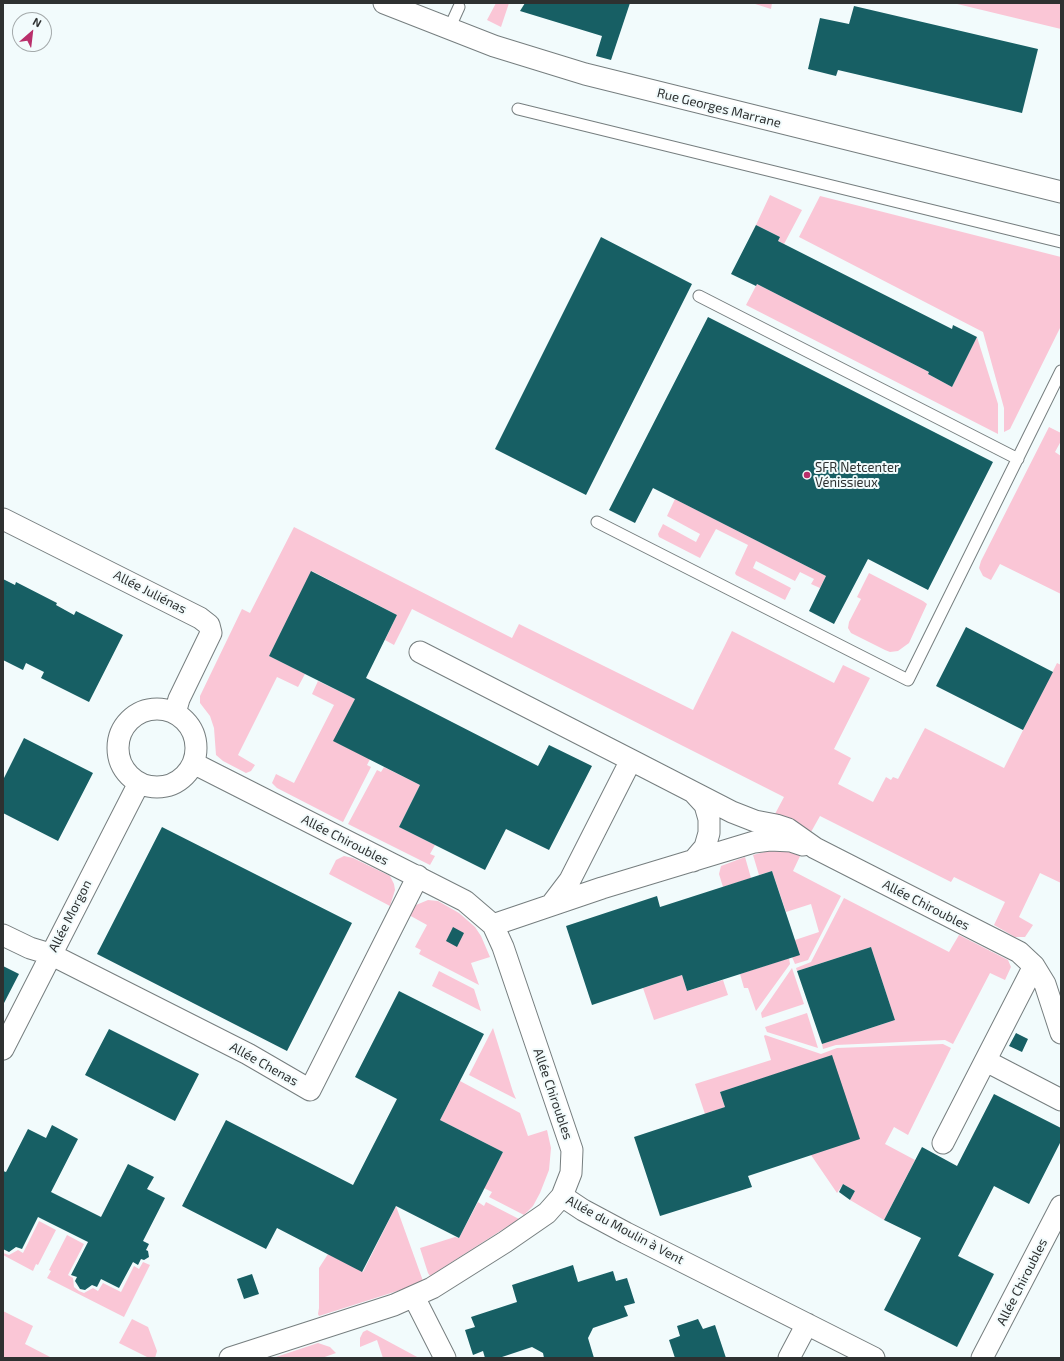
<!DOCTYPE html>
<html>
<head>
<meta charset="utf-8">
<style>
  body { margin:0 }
  #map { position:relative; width:1064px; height:1361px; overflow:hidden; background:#f2fbfc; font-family:"Exo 2",sans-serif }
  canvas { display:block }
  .frame { position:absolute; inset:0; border:4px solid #2e3131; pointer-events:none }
  .north { position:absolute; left:12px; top:12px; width:40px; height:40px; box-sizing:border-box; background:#f2fbfc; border:1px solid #a4aaab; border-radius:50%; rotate:28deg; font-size:11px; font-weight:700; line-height:16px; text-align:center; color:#2e3131 }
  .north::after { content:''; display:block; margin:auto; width:14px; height:18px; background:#b92f6b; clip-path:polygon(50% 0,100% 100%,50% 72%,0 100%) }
</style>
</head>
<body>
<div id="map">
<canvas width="1064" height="1361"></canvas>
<div class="frame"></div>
<div class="north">N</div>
</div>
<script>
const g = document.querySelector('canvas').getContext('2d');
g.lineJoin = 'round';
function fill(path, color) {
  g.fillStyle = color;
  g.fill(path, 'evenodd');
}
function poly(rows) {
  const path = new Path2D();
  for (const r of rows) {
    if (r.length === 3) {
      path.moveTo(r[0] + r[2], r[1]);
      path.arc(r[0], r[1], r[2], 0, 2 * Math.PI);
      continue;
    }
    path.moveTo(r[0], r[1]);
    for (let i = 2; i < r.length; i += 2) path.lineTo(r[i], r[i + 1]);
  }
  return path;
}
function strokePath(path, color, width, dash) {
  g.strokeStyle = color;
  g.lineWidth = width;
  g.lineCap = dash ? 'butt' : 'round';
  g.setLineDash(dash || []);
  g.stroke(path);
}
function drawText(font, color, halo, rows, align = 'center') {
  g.font = font + ' "Exo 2",sans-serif';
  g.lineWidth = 4;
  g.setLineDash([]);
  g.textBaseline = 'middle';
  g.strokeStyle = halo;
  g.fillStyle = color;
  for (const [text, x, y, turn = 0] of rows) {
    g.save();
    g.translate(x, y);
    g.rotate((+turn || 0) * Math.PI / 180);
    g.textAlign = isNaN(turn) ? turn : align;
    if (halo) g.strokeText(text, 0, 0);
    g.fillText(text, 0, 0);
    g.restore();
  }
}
const green = poly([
  [496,3,509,3,501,27,487,20],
  [752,3,772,3,771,9],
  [953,3,1061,3,1061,29],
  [770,195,802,210,784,244,778,241,780,237,756,225],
  [820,196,1061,257,1061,326,1010,429,1004,432,1004,408,983,332,799,237],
  [757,284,929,372,928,374,952,387,977,337,998,404,998,434,746,305],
  [1049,427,1061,433,1061,441,1055,452,1061,456,1061,594,1000,564,991,580,983,576,979,568,981,561],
  [675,499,826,576,820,588,811,584,814,579,800,572,795,581,756,561,753,568,791,588,785,600,736,575,735,573,748,545,716,529,700,558,659,537,658,534,663,524,696,542,700,534,667,516],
  [294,527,512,638,519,624,693,710,732,631,834,683,843,665,870,678,834,749,851,758,838,784,873,802,886,777,891,780,893,777,898,779,925,728,1004,768,1057,663,1061,665,1061,883,1040,873,1019,917,1033,925,1025,937,1015,937,994,925,1005,902,954,877,951,882,820,816,811,832,775,814,784,797,412,609,394,645,385,640,397,615,312,571,269,656,305,674,298,687,277,677,238,755,255,765,251,771,246,773,223,761,216,755,214,728,210,716,200,703,200,696,242,609,250,613],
  [869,573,923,601,927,604,909,643,898,651,890,652,885,650,851,633,848,628,849,622,861,599,857,597],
  [318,681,355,699,334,741,370,759,367,765,371,767,343,822,277,788,272,783,276,774,294,783,334,705,312,694],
  [384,767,420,785,399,827,435,845,430,854,435,856,430,865,348,824,377,770,381,772],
  [779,848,801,854,793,871,841,896,808,960,795,964,792,957,795,940,819,932,811,904,786,912,772,871,759,875,753,855],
  [344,856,353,858,390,876,394,884,395,890,390,906,329,874,336,860],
  [745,857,751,878,723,887,719,874,721,866],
  [844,898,949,952,959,935,1008,960,1011,967,1005,980,990,973,953,1044,945,1040,836,1045,823,1049,822,1044,895,1020,871,947,797,971,796,968,811,962],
  [428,900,438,901,459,913,475,927,481,936,490,957,471,963,479,985,419,954,421,950,415,947,427,925,409,915,416,905],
  [789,958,790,964,756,1011,748,988,744,988,740,974],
  [792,968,804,1004,762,1018,761,1013],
  [439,971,474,989,481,1011,432,986],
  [682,975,687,991,723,980,728,995,654,1020,643,988],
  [807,1013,818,1048,767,1032,765,1027],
  [493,1028,513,1092,516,1099,469,1075],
  [765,1035,821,1054,837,1048,943,1044,951,1048,908,1135,894,1127,885,1144,915,1160,884,1220,850,1200,855,1191,843,1184,837,1193,811,1155,832,1056,720,1092,725,1107,705,1114,695,1084,771,1060,764,1036],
  [460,1081,520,1113,528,1136,547,1130,551,1148,549,1170,540,1193,533,1206,524,1215,489,1197,492,1192,484,1188,503,1152,440,1120],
  [478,1202,484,1206,486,1202,519,1219,430,1276,428,1273,420,1248,455,1237,459,1238],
  [396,1206,423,1281,416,1285,319,1316,318,1314,319,1308,319,1268,328,1254,363,1272],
  [39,1221,56,1230,38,1265,36,1264,33,1271,3,1255,3,1253,9,1255,18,1250,23,1253],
  [67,1235,84,1244,68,1275,73,1278,74,1287,79,1291,84,1293,93,1288,98,1291,103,1283,121,1292,134,1266,139,1269,143,1262,150,1265,124,1317,47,1278,51,1271,49,1270],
  [3,1311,33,1326,25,1344,52,1358,3,1358],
  [132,1319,148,1327,157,1351,155,1358,149,1358,119,1343],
  [367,1330,419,1358,383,1358,377,1340,360,1347,360,1338,363,1332],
  [318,1343,330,1347,336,1353,322,1358,273,1358]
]);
const building = poly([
  [525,3,630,3,611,60,596,56,602,36,520,11],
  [854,6,1038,49,1022,113,838,70,836,76,808,69,820,18,849,24],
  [756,225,780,237,778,241,784,244,952,329,953,325,977,337,952,387,928,374,929,372,757,284,756,286,731,274],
  [601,237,692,284,586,495,495,449],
  [708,317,993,462,928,590,868,559,834,624,809,611,826,576,653,488,635,523,609,510],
  [311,571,397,615,366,678,538,766,549,745,592,766,549,850,506,829,485,870,399,827,420,785,333,741,355,699,269,656],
  [3,579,15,585,16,582,57,603,56,605,74,615,76,611,123,635,89,702,41,678,44,672,26,663,23,670,3,660],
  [966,627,1053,672,1023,730,936,686],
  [24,738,93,773,58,841,3,813,3,780],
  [162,827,352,923,287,1051,97,954],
  [772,871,800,955,687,991,682,975,592,1005,566,926,657,896,660,907],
  [453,927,464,933,457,947,446,941],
  [871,947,895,1020,822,1044,797,971],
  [3,966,19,974,3,1005],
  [399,991,484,1034,440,1120,503,1152,459,1238,396,1206,362,1272,277,1228,266,1249,182,1206,226,1120,353,1185,397,1099,355,1077],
  [109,1029,199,1074,175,1121,85,1075],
  [1016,1033,1028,1039,1022,1052,1009,1046],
  [832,1055,860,1139,748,1176,752,1187,660,1216,634,1137,725,1107,720,1092],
  [994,1094,1061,1128,1061,1141,1029,1204,994,1186,958,1256,994,1274,957,1347,884,1310,921,1238,884,1220,922,1147,957,1166],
  [52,1125,78,1139,51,1192,101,1217,128,1164,154,1177,147,1189,165,1198,143,1241,149,1244,146,1250,148,1251,149,1257,144,1260,141,1259,138,1265,133,1262,119,1288,101,1279,97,1287,92,1285,85,1290,80,1289,75,1281,77,1277,71,1275,88,1242,38,1217,22,1249,16,1247,9,1252,3,1249,3,1171,6,1172,28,1129,46,1138],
  [843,1184,855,1191,850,1200,839,1192],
  [573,1265,578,1282,613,1271,616,1281,627,1278,635,1303,624,1306,628,1316,593,1328,588,1338,594,1358,544,1358,543,1353,532,1347,499,1358,485,1358,483,1351,473,1355,465,1330,475,1327,471,1317,517,1302,512,1285],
  [252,1274,259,1294,244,1299,237,1279],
  [698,1319,703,1329,715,1325,726,1358,675,1358,669,1340,680,1336,677,1326]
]);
const service = poly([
  [449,29,459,7],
  [518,109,1061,242],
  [699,296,1018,459],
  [597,522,908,680,1061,371]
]);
const minor = poly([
  [384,3,494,46,585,74,1061,192],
  [3,519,200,618,209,625,211,633,179,699,175,713],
  [420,652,631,760],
  [157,748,39],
  [193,763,465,901,493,925,503,947,572,1150,571,1173,562,1196,547,1213,505,1242,432,1288,394,1305,230,1358],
  [693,861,705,847,709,833,709,819,705,805,694,793],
  [551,905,570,880,631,760,732,812,755,821,776,825,788,829,815,848,1019,952,1034,966,1045,984,1061,1033],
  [493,925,602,888,754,842,770,840,791,841,803,845],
  [3,935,30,948,50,954,248,1054,310,1090,418,876],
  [3,1049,139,783],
  [986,1061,1061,1100],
  [943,1143,1034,966],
  [562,1196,583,1210,626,1233,874,1358],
  [414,1297,445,1358],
  [789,1358,807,1324],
  [982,1358,1061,1206]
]);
const markers = [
  [807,475,4,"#b92f6b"]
];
const streetNames = [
  ["Rue Georges Marrane",719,108,14],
  ["Allée Juliénas",150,592,27],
  ["Allée Chiroubles",345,840,27],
  ["Allée Chiroubles",926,905,27],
  ["Allée Morgon",70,916,-63],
  ["Allée Chenas",264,1064,29],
  ["Allée Chiroubles",553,1094,71],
  ["Allée du Moulin à Vent",625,1230,28],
  ["Allée Chiroubles",1022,1282,-63]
];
const poiNames = [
  ["SFR Netcenter",815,468],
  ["Vénissieux",815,483]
];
fill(green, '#fac6d6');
fill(building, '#175f64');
strokePath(service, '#767e7f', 13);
strokePath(minor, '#767e7f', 23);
strokePath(service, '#fff', 11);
strokePath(minor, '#fff', 21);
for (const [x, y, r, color] of markers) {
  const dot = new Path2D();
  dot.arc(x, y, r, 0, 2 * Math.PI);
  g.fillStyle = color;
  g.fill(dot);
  strokePath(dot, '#f2fbfc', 1.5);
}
drawText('13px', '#2e3131', '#f2fbfc', streetNames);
drawText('13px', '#2e3131', '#f2fbfc', poiNames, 'left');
</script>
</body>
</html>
